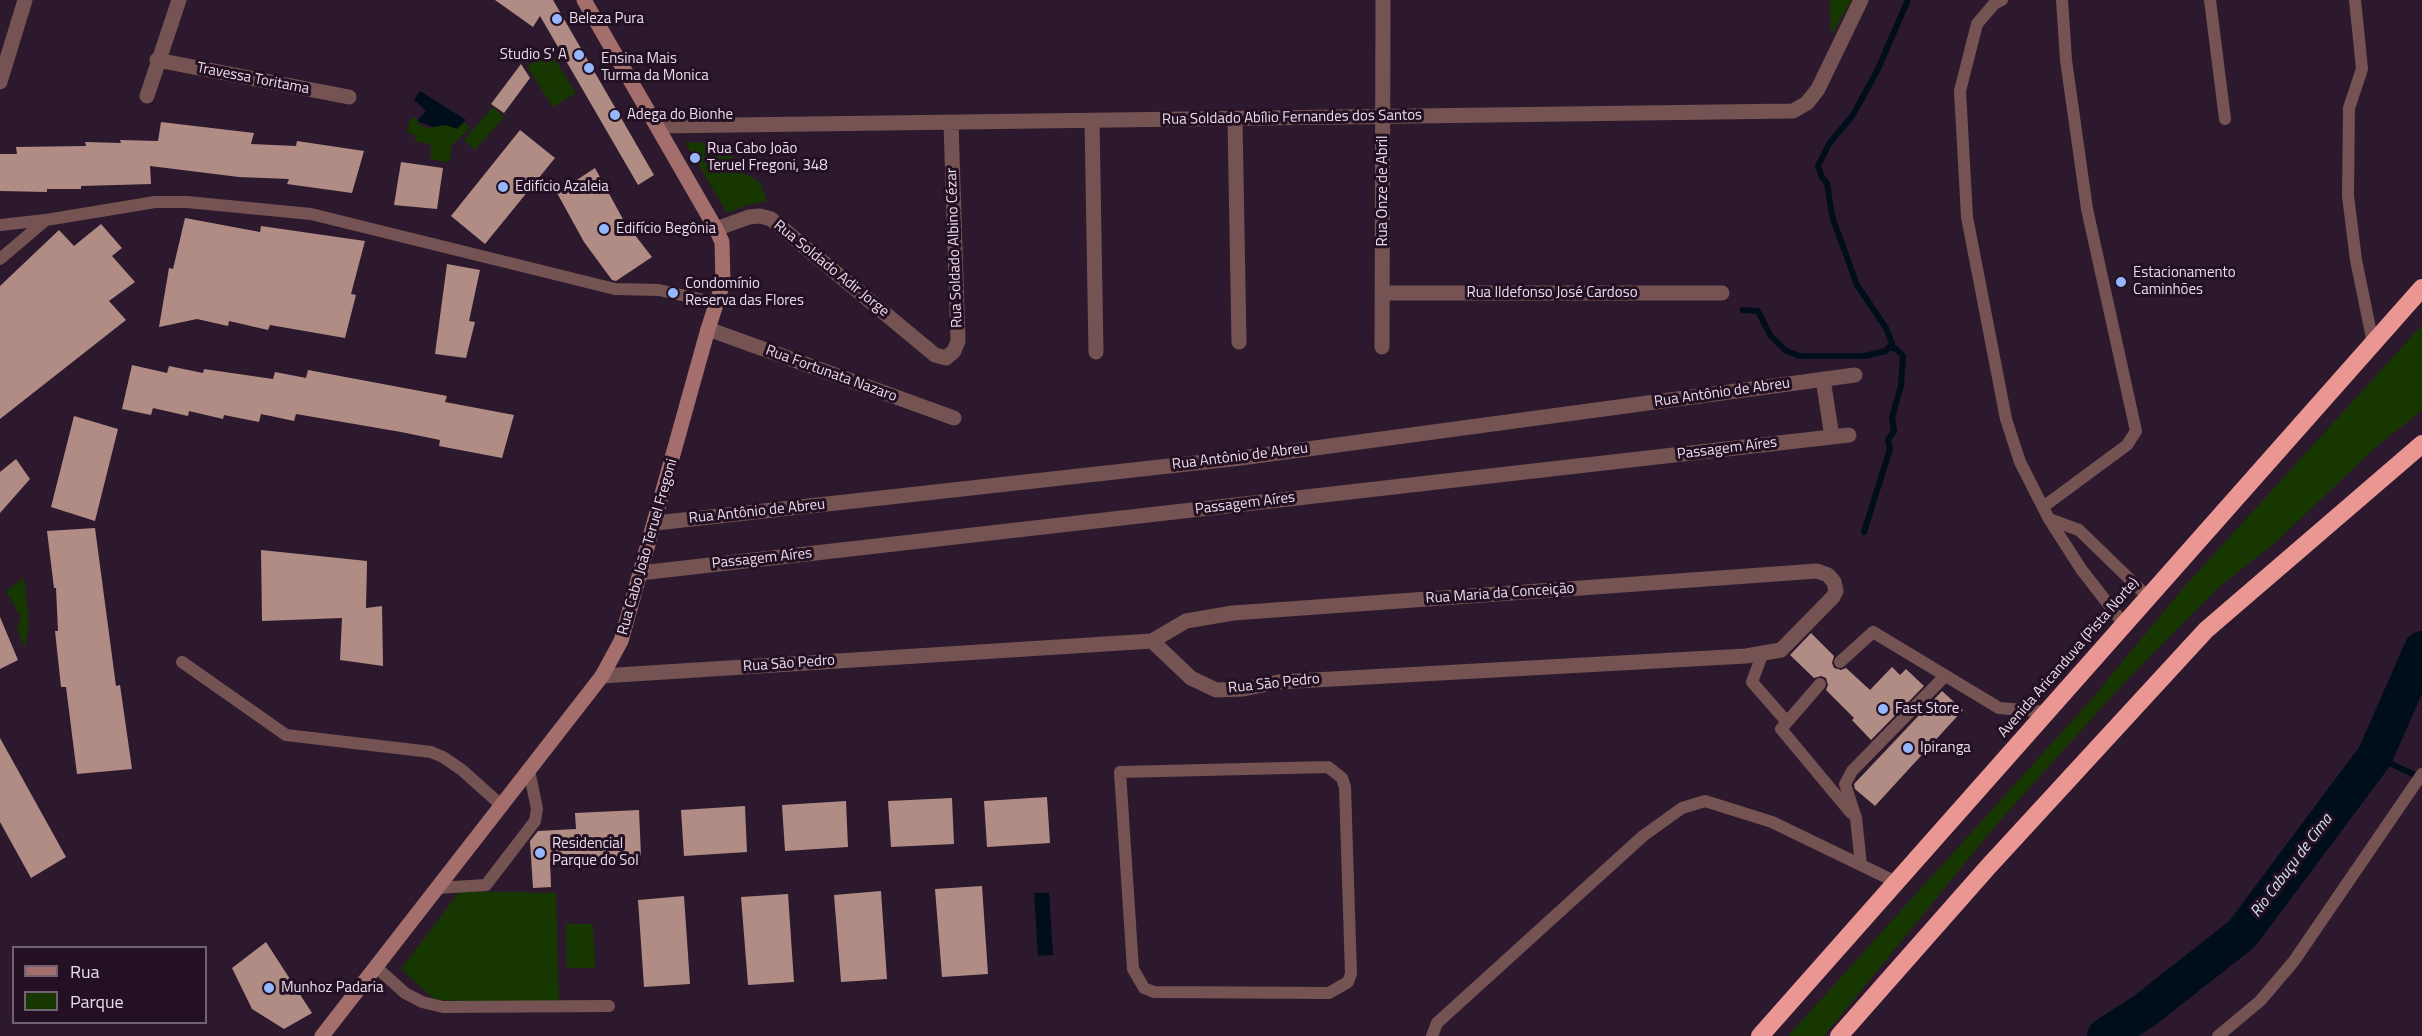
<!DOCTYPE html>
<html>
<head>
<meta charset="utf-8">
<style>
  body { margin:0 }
  #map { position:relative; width:2422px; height:1036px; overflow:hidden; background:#2d192d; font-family:"Titillium Web",sans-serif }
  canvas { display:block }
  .legend { position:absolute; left:12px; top:946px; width:195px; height:78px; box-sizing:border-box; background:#231023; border:2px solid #726172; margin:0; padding:8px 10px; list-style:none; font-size:18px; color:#e9dbe9 }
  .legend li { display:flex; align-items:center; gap:12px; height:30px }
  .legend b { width:30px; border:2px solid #726172 }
</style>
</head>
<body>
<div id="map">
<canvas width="2422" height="1036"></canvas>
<ul class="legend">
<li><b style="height:8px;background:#a46e6c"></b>Rua</li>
<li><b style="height:16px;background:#163700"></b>Parque</li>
</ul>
</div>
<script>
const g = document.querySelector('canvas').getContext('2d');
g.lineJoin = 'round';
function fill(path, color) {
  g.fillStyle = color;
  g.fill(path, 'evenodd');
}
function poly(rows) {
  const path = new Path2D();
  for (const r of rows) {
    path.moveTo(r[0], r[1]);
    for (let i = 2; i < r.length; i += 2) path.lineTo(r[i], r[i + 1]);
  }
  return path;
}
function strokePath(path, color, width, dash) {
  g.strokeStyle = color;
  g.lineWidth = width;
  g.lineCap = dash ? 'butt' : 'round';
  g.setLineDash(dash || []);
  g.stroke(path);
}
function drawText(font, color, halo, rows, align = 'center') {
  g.font = font + ' "Titillium Web",sans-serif';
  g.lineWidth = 6;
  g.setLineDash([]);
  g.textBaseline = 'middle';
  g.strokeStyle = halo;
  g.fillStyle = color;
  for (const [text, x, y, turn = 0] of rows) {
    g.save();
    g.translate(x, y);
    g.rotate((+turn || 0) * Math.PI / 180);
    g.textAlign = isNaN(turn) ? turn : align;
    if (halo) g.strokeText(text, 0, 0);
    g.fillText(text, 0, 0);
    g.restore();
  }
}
const green = poly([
  [1830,0,1852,0,1831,35],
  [551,53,576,93,553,107,527,66],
  [493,107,504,117,475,150,464,140],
  [414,117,419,121,417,124,430,129,434,126,464,122,470,128,452,145,449,163,431,159,431,144,414,141,416,136,407,132,409,122],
  [685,142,729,144,736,169,760,182,767,201,747,205,727,213],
  [2422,325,2422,410,2377,446,2278,540,2218,588,2124,683,1996,825,1824,1036,1788,1036,2089,702,2186,585],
  [24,578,29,623,25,648,17,629,21,617,6,591],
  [460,891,556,893,559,1004,435,1000,401,969],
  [566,924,593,924,595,968,567,968]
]);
const water = poly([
  [420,91,466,120,457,129,446,125,433,127,417,121,426,111,414,100],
  [1034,893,1049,893,1053,955,1038,956]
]);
const stream = poly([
  [1743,310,1758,311,1770,335,1785,350,1799,356,1864,356,1886,351,1892,343,1886,328,1857,285,1832,216,1827,183,1822,177,1818,166,1829,144,1853,115,1878,69,1908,0],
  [1864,532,1890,449,1888,440,1894,431,1892,417,1901,386,1903,356,1896,349,1889,347],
  [2375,756,2421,778]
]);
const river = poly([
  [2105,1036,2144,1011,2242,934,2375,756,2422,649]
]);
const building = poly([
  [495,0,553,0,654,175,638,185,540,16,533,27],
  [521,64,530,78,504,113,491,104],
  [161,122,254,133,251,144,296,146,297,141,364,151,352,193,287,184,289,179,239,177,150,166,151,184,81,186,81,189,47,189,47,192,0,191,0,154,17,154,16,147,86,146,85,142,121,143,120,140,158,141],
  [520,130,555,158,485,244,451,216],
  [401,162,443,168,437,209,394,205],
  [595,168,624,221,652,257,616,281,612,280,584,242,557,193],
  [185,218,260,232,261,226,365,241,351,294,356,295,345,338,270,325,268,330,229,321,228,326,197,319,159,327,169,268,173,269],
  [101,224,122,248,112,256,135,282,109,301,126,320,0,419,0,286,59,230,74,246],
  [447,264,480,270,469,321,475,322,466,358,435,354],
  [132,365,167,373,169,366,203,373,204,369,273,379,275,372,306,378,308,370,447,396,445,402,514,415,502,458,439,446,440,440,401,432,296,414,294,421,261,414,259,422,224,415,223,419,189,411,188,416,153,408,151,415,122,409],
  [74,416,118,429,95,521,51,507],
  [16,459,30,479,0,513,0,472],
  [95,528,116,686,120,685,132,769,77,774,66,687,61,687,55,631,58,631,56,588,54,588,47,531],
  [261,550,367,561,366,608,382,606,383,666,340,660,342,618,262,621],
  [0,617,18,660,0,669],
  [1811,633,1834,656,1832,663,1834,668,1841,670,1846,668,1870,690,1892,667,1900,675,1906,669,1924,686,1871,740,1852,720,1854,718,1826,690,1828,685,1826,678,1821,676,1814,678,1790,655],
  [1942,691,1963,710,1875,806,1855,789,1854,784],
  [0,738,66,857,31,878,0,822],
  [1047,797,1050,843,987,847,984,801],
  [952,798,954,844,891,847,888,801],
  [846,801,848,847,785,851,782,805],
  [745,806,747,852,684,856,681,810],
  [639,810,641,856,550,861,551,887,533,888,530,841,538,831,576,829,575,813],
  [982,886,988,974,942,977,935,889],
  [881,891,887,979,841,982,834,895],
  [788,894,794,982,748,985,741,897],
  [684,896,690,984,644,987,638,900],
  [266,942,312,1013,284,1029,252,1009,232,968]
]);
const lane = poly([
  [2002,0,1994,4,1977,24,1960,91,1967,217,2006,419,2020,462,2049,519,2081,569,2123,623],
  [2210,0,2225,119],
  [2355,0,2362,69,2349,108,2348,196,2356,260,2373,343],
  [0,225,46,220,155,202,187,202,311,214,615,289,659,290,717,303],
  [0,259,46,220],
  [2043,507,2127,445,2136,431,2087,209,2066,60,2062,0],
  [2049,519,2079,530,2147,596],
  [1762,655,1752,682,1787,722],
  [182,662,286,735,431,752,443,757,462,770,501,805],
  [1840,662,1873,632,1999,708,2048,712],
  [1820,684,1781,729,1851,813],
  [1328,767,1342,778,1345,787,1351,974,1348,982,1329,993,1154,992,1144,988,1133,969,1120,772,1328,767],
  [1861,865,1856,818,1845,784,1852,771,1945,676],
  [436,888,486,885,535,821,537,809,529,770],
  [376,967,405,993,422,1002,443,1007,609,1006],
  [1432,1036,1437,1023,1643,836,1682,808,1705,801,1772,822,1896,882],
  [2218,1036,2260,1001,2294,961,2422,774]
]);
const street = poly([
  [157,60,349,97],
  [0,82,25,0],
  [147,96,179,0],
  [1235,119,1239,342],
  [1092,121,1096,352],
  [658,126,1793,111,1807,103,1818,89,1861,0],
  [716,229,749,217,760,216,771,219,935,355,946,358,954,351,958,341,951,123],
  [1382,293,1722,293],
  [708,329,954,418],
  [1382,347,1383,0],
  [1823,379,1832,437],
  [656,523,1241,458,1855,375],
  [640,573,1849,435],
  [602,676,1152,641,1186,621,1233,613,1817,571,1828,575,1834,582,1836,591,1833,597,1781,650,1746,656,1278,682,1243,689,1216,690,1191,678,1152,641]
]);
const secondary = poly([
  [322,1036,602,676,621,641,708,329,723,283,722,242,716,229,584,0]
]);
const highway = poly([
  [1760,1036,2422,288],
  [1839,1036,1988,867,2206,630,2422,444]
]);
const markers = [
  [557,19,6,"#94b7fd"],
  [579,55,6,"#94b7fd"],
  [589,68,6,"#94b7fd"],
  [615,115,6,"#94b7fd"],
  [695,158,6,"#94b7fd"],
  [503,187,6,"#94b7fd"],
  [604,229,6,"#94b7fd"],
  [2121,282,6,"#94b7fd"],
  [673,293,6,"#94b7fd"],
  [1883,709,6,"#94b7fd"],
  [1908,748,6,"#94b7fd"],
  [540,853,6,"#94b7fd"],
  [269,988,6,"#94b7fd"]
];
const poiNames = [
  ["Beleza Pura",569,19],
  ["Studio S' A",567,55,"right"],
  ["Ensina Mais",601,59],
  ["Turma da Monica",601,76],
  ["Adega do Bionhe",627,115],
  ["Rua Cabo João",707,149],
  ["Teruel Fregoni, 348",707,166],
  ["Edifício Azaleia",515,187],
  ["Edifício Begônia",616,229],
  ["Estacionamento",2133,273],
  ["Caminhões",2133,290],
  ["Condomínio",685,284],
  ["Reserva das Flores",685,301],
  ["Fast Store",1895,709],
  ["Ipiranga",1920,748],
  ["Residencial",552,844],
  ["Parque do Sol",552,861],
  ["Munhoz Padaria",281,988]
];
const streetNames = [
  ["Travessa Toritama",253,79,11],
  ["Rua Soldado Abílio Fernandes dos Santos",1292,118,-1],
  ["Rua Onze de Abril",1383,191,-90],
  ["Rua Soldado Albino Cézar",955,248,-92],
  ["Rua Soldado Adir Jorge",831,269,39],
  ["Rua Ildefonso José Cardoso",1552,293],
  ["Rua Fortunata Nazaro",831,374,20],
  ["Rua Antônio de Abreu",1722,393,-8],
  ["Passagem Aíres",1727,449,-7],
  ["Rua Antônio de Abreu",1240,457,-7],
  ["Passagem Aíres",1245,504,-7],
  ["Rua Antônio de Abreu",757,512,-6],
  ["Rua Cabo João Teruel Fregoni",648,547,-74],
  ["Passagem Aíres",762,559,-6],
  ["Rua Maria da Conceição",1500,594,-4],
  ["Avenida Aricanduva (Pista Norte)",2069,658,-49],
  ["Rua São Pedro",789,664,-4],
  ["Rua São Pedro",1274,684,-6]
];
const waterNames = [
  ["Rio Cabuçu de Cima",2292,866,-53]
];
fill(green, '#163700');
fill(water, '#000e1b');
strokePath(stream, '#000e1b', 6);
strokePath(river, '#000e1b', 36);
fill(building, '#b18c84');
strokePath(lane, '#755352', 12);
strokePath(street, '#755352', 15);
strokePath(secondary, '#a46e6c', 15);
strokePath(highway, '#ea9693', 18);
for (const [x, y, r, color] of markers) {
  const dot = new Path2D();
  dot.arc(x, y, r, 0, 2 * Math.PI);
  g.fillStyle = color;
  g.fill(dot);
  strokePath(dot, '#231023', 2);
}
drawText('15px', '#e9dbe9', '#231023', poiNames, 'left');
drawText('15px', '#e9dbe9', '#231023', streetNames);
drawText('italic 16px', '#d1e3f0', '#231023', waterNames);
</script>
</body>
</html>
